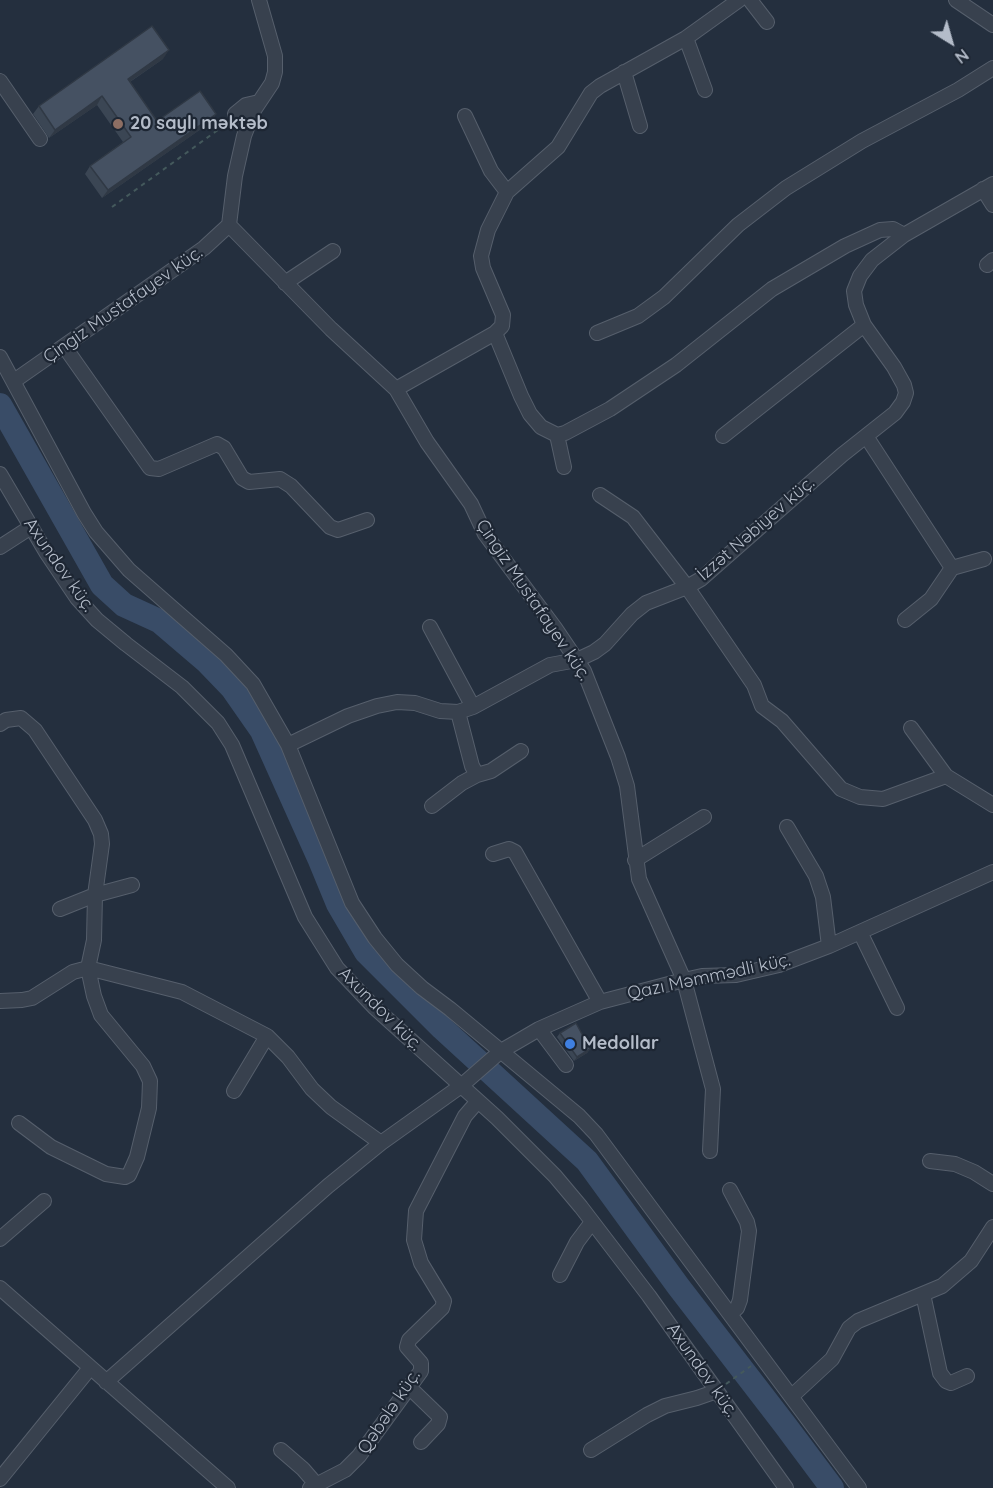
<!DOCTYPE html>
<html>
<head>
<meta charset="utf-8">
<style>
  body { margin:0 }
  #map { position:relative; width:993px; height:1488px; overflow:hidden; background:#242f3e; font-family:Quicksand,sans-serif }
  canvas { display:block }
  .north { position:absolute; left:921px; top:12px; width:60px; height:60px; -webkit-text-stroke:4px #1d2633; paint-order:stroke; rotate:143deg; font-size:16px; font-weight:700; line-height:24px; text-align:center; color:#b4bcc9 }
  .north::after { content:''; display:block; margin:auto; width:21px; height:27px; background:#b4bcc9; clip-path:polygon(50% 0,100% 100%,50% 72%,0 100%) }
</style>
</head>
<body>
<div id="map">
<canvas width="993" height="1488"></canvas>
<div class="north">N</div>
</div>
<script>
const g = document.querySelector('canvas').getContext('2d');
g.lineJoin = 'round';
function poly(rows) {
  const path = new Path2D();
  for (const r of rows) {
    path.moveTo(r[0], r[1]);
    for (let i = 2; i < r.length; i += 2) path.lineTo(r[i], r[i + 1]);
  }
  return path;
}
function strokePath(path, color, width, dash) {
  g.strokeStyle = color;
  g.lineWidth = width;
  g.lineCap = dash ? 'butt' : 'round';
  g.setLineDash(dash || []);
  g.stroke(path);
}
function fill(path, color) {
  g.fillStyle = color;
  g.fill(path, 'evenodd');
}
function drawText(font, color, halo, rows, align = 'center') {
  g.font = font + ' Quicksand,sans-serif';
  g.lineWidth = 4.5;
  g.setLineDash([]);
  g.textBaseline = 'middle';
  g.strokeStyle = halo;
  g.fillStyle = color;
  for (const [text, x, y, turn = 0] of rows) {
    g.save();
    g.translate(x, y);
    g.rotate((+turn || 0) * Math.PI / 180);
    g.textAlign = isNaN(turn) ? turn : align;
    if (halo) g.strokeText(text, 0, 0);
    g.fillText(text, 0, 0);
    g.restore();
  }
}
const river = poly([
  [0,405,102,585,124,605,159,621,207,662,232,688,262,731,319,858,338,904,366,952,442,1028,587,1161,678,1286,785,1425,832,1488]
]);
const path = poly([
  [112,207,226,124],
  [726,1384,751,1366]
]);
const minor = poly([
  [259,0,275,56,275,72,272,83,254,110,244,136,235,176,229,225,331,329,396,389,427,442,471,504,485,534,555,628,584,671,618,757,627,786,639,879,684,980,713,1089,710,1151],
  [750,0,767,22],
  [956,0,993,25],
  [686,38,705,90],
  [624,72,640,126],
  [0,81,40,139],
  [465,116,491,171,507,192],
  [246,131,235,114,246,105,259,102],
  [983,189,993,205],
  [987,265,993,260],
  [285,283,333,251],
  [495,333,521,396,530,414,541,427,557,435,565,433,610,409,676,365,772,289,845,246,880,230,893,229,904,235],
  [597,333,638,316,664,297,738,225,786,188,862,141,958,90,993,68],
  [64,346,150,468,159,469,217,444,224,448,242,478,249,482,280,479,291,486,330,527,338,530,367,520],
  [0,357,84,513,96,532,129,570,226,655,253,684,288,745,352,903,375,938,397,965,422,988,450,1009,579,1116,596,1134,859,1488],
  [14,381,204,248,229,225],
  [396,389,495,333,502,326,503,315,483,268,481,256,488,230,507,192,558,147,591,93,600,86,686,38,739,0],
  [557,435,564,467],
  [723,436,864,325],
  [866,436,952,568],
  [0,474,46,552,77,598,97,620,126,644,182,687,218,723,232,745,305,917,337,968,374,1007,497,1118,555,1176,581,1207,649,1296,786,1488],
  [600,495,633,517,687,587,754,685,762,706,782,721,841,789,860,797,883,799,946,776,993,805],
  [0,547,31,527],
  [905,620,931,599,952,568,984,559],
  [430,627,473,707],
  [458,712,472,766,477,775],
  [0,724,6,720,21,718,35,730,95,820,101,834,102,844,95,895,94,940,88,968,94,996,101,1015,143,1066,150,1081,149,1108,137,1157,129,1175,125,1177,106,1174,51,1147,19,1123],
  [911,728,946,776],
  [288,745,348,716,377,706,397,702,415,703,440,711,458,712,473,707,550,665,577,660,594,652,605,644,632,614,646,603,687,587,701,579,842,455,895,413,903,402,906,393,904,385,894,367,864,325,856,305,854,291,860,276,872,260,904,235,993,184],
  [432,806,462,783,477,775,491,771,521,751],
  [787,827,816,876,823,897,829,946],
  [493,854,509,849,515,852,600,1002],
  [635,860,704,817],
  [60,909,95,895,132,885],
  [860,932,897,1008],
  [0,1001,22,1000,32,998,73,972,88,968,182,992,267,1036,288,1057,312,1089,331,1107,381,1143],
  [539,1029,566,1065],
  [234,1091,267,1036],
  [930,1161,955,1164,974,1172,993,1184],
  [0,1239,44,1201],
  [560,1275,577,1242,592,1222],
  [0,1288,228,1488],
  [923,1294,940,1373,946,1381,951,1383,967,1376],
  [730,1314,737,1308,740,1300,749,1231,747,1222,730,1190],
  [106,1382,328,1186,381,1143,461,1086,501,1051,515,1043,539,1029,600,1002,684,980,702,976,736,975,779,965,829,946,993,872],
  [409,1387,440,1417,438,1424,421,1442],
  [792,1396,832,1359,849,1328,858,1321,942,1286,971,1261,993,1227],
  [281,1450,303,1469,316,1484],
  [591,1450,647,1415,665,1406,697,1398,717,1391],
  [0,1479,90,1368],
  [310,1488,345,1470,359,1456,421,1371,421,1363,407,1347,409,1340,442,1308,444,1301,421,1263,414,1240,416,1211,465,1116,478,1101]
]);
const wall = poly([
  [163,59,130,82,157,121,216,114,211,122,102,198,85,174,90,166,123,142,97,105,49,138,33,114,39,106],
  [560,1033,590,1049,587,1053,574,1061,557,1037]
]);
const shadedWall = poly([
  [169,50,163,59,122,87,128,79],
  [102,96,97,105,49,138,55,130],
  [216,114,211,122,102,198,108,190],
  [590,1049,587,1053,574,1061,577,1057]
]);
const building = poly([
  [152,26,169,50,128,79,157,121,200,91,216,114,108,190,90,166,131,137,102,96,55,130,39,106,152,26],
  [576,1023,590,1049,577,1057,560,1033,576,1023]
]);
const markers = [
  [118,124,6,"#8d6e63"],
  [570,1044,6,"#3f7fe0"]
];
const poiNames = [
  ["20 saylı məktəb",130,124],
  ["Medollar",582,1044]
];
const streetNames = [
  ["Çingiz Mustafayev küç.",123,305,-35],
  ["İzzət Nəbiyev küç.",756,529,-41],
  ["Axundov küç.",59,565,55],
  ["Çingiz Mustafayev küç.",533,600,56],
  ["Qazı Məmmədli küç.",709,977,-12],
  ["Axundov küç.",380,1009,45],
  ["Axundov küç.",702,1370,55],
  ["Qəbələ küç.",389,1412,-56]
];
strokePath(river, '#394c67', 24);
strokePath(minor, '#565f6c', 16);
strokePath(path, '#44595c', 2, [4.5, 4.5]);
strokePath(minor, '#38414e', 14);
fill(wall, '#3b4654');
fill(shadedWall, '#303945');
fill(building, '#455162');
strokePath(building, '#303945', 1.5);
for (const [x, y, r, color] of markers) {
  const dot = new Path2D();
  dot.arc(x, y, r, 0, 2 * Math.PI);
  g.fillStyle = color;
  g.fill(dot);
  strokePath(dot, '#1d2633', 2);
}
drawText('bold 18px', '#b4bcc9', '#1d2633', poiNames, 'left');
drawText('18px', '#b4bcc9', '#1d2633', streetNames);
</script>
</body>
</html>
